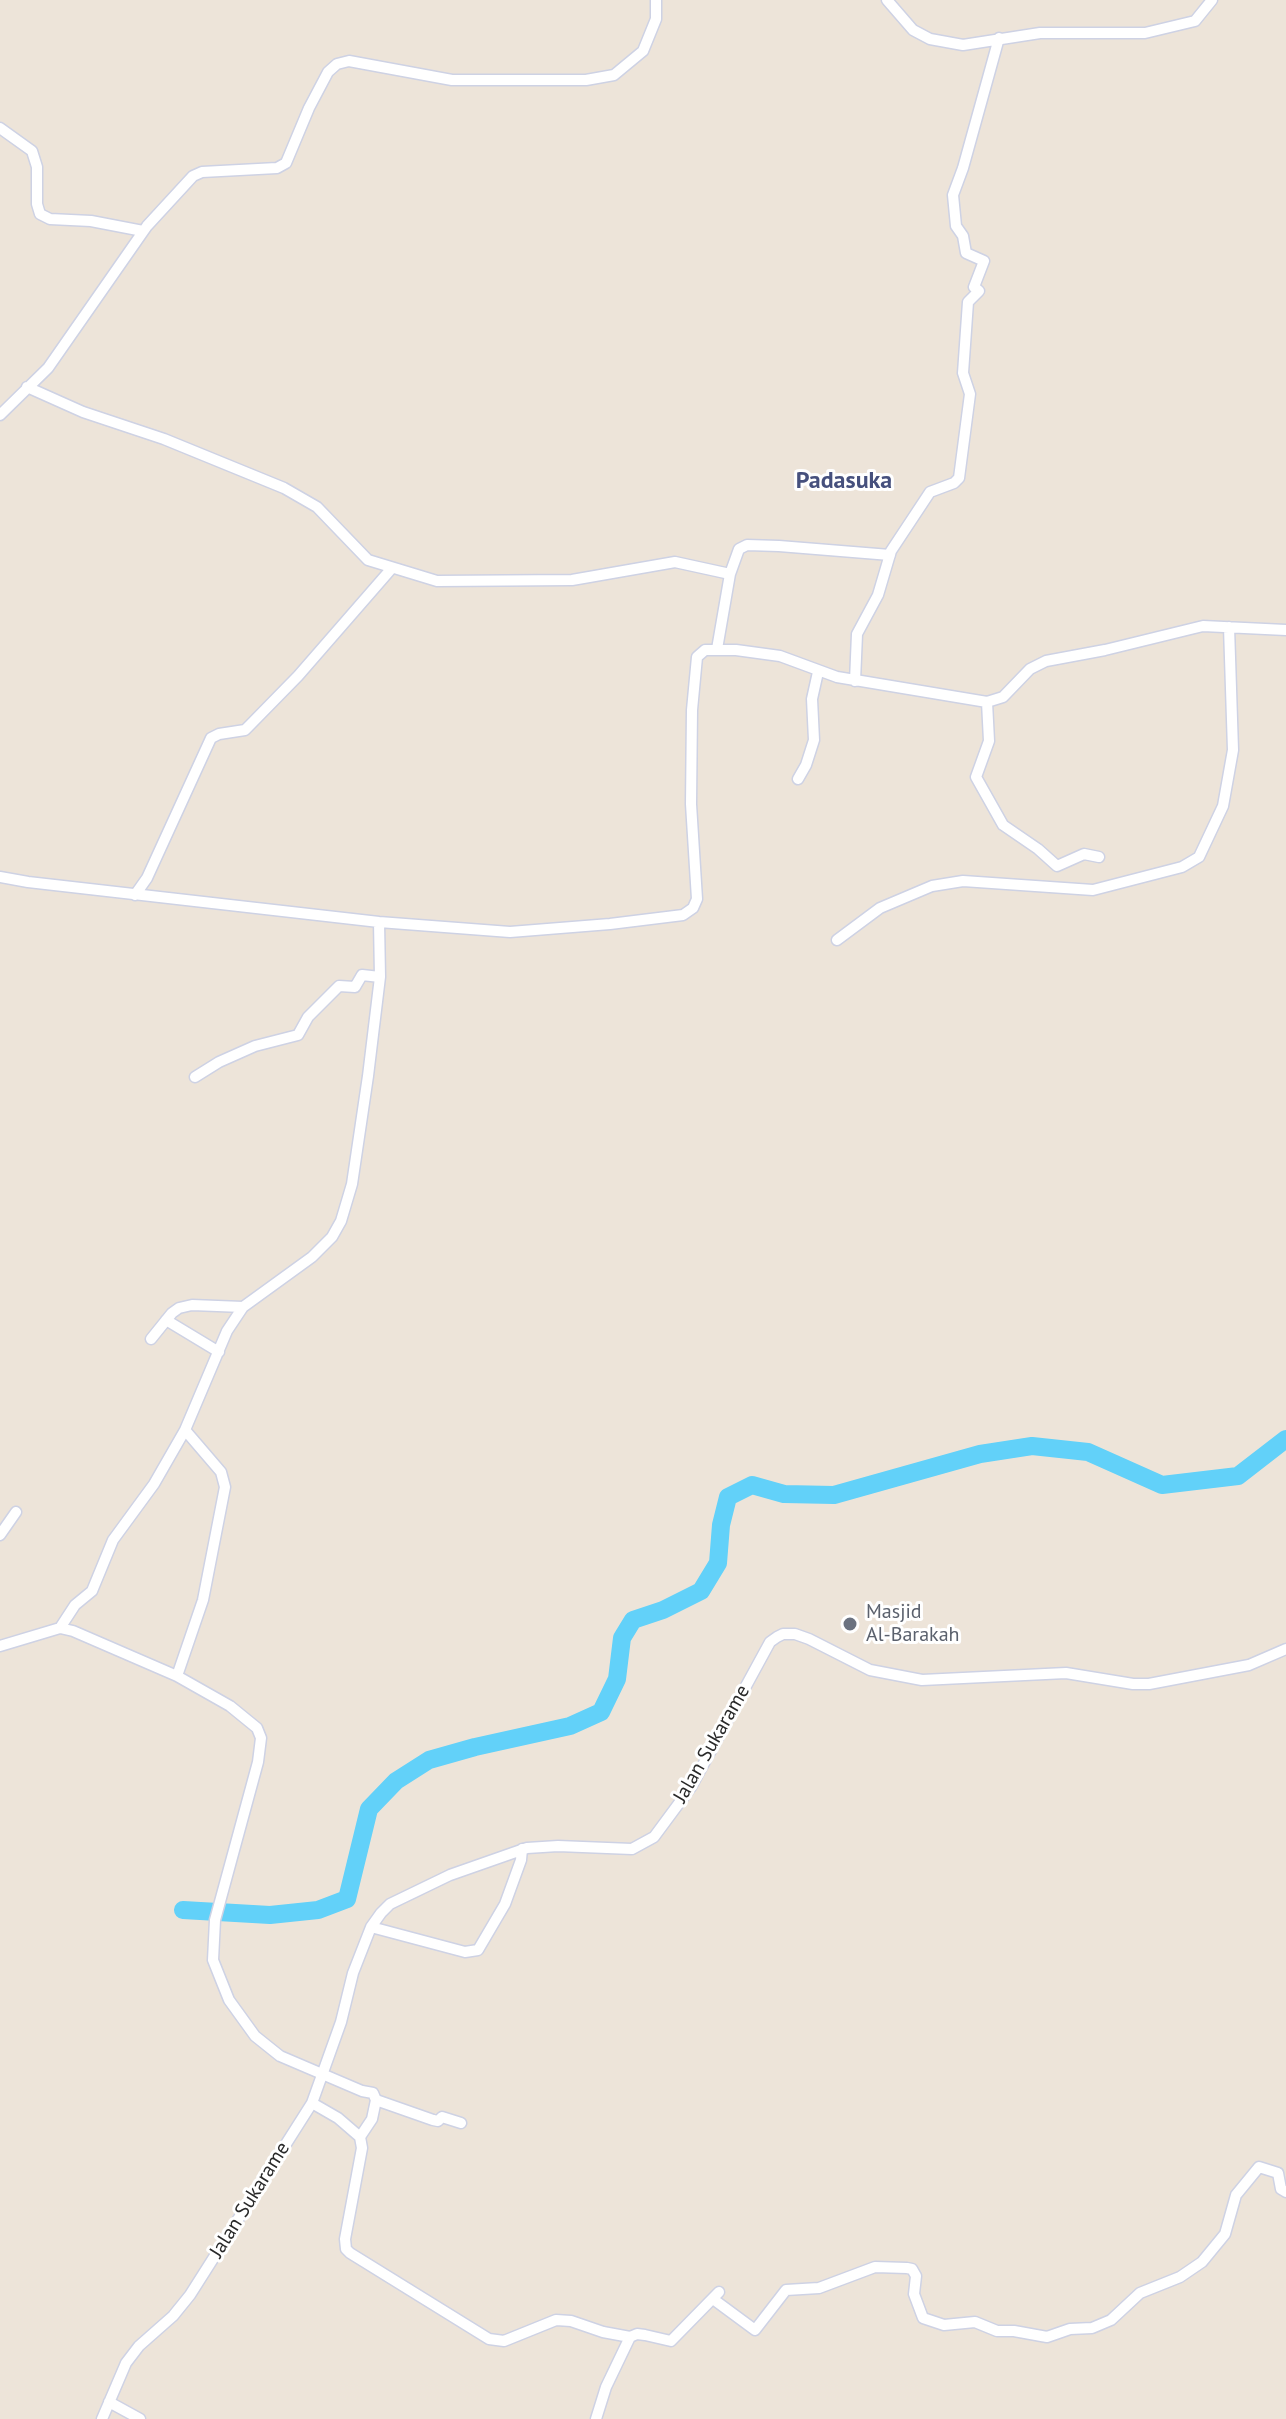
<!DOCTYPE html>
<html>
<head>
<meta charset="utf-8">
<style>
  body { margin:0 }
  canvas { display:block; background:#ede4d9 }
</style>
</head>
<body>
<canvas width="1286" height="2419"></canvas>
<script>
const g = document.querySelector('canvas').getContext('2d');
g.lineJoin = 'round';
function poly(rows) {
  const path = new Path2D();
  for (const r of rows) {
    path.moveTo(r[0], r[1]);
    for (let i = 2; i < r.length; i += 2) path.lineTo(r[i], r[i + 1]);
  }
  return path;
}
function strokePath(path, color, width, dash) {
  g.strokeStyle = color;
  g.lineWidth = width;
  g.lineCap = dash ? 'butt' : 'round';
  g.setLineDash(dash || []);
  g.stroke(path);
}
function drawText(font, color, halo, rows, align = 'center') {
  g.font = font + ' "PT Sans",sans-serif';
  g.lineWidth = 6;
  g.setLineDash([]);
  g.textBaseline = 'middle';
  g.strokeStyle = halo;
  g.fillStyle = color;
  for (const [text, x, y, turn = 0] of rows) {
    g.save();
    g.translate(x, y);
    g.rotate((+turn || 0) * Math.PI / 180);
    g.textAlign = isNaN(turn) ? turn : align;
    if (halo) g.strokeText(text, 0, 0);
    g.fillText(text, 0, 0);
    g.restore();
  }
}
const river = poly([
  [183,1910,270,1915,318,1910,347,1899,369,1809,396,1781,429,1760,475,1747,570,1726,601,1712,617,1679,622,1638,633,1620,663,1610,701,1591,718,1563,721,1525,728,1497,752,1485,784,1494,834,1495,980,1454,1032,1446,1088,1452,1162,1485,1238,1476,1286,1439]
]);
const minor = poly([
  [887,0,913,30,930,39,963,45,1040,33,1145,33,1195,21,1212,0],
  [0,128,32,151,37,167,37,204,40,214,50,219,91,221,143,231],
  [27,387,83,412,164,439,284,488,317,507,368,560,437,581,572,580,675,562,730,574],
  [0,415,48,368,147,226,193,176,202,172,277,168,286,163,309,108,328,72,337,64,349,61,452,80,586,80,614,75,643,51,656,19,656,0],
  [717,649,730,574,739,549,747,545,779,546,890,555],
  [855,681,857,634,878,595,891,551,930,492,954,483,959,478,970,394,963,373,968,302,979,291,974,287,984,261,966,253,963,236,956,226,953,195,963,168,999,38],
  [987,702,989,741,976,777,1003,825,1038,849,1057,866,1084,854,1099,857],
  [798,779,806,765,814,740,812,699,818,672],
  [0,877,28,882,379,922,510,932,610,924,683,915,693,908,697,899,691,804,692,710,697,657,705,650,736,650,780,656,837,677,987,702,1003,697,1030,669,1046,661,1105,650,1203,626,1286,630],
  [135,895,147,878,211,738,219,734,245,730,250,725,298,676,392,568],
  [837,940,880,908,932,886,963,881,1093,890,1182,867,1199,857,1223,806,1233,750,1229,627],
  [195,1077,219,1062,255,1046,298,1035,308,1017,339,986,355,987,362,975,380,977],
  [166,1320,219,1352],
  [151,1339,172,1313,179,1308,192,1305,243,1307],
  [0,1535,16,1512],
  [60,1628,75,1605,92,1591,113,1540,154,1484,185,1430],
  [0,1646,60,1628,73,1631,177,1676,230,1706,257,1728,261,1738,258,1762,215,1920,213,1960,229,2000,255,2036,280,2056,362,2091,373,2093,376,2100,372,2119,360,2137],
  [177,1676,203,1600,225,1487,221,1472,185,1430,227,1331,243,1307,312,1257,332,1237,341,1221,352,1184,368,1076,380,977,379,922],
  [371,1927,465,1952,478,1950,505,1904,521,1860,522,1849],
  [376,2100,433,2120,438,2121,442,2117,461,2123],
  [312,2103,338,2118,360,2137,362,2148,345,2239,346,2249,350,2253,489,2339,504,2341,556,2320,571,2321,603,2332,630,2337],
  [713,2299,755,2330,786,2290,819,2288,875,2267,907,2268,912,2269,916,2276,914,2294,923,2318,944,2325,975,2322,997,2331,1014,2331,1047,2337,1070,2329,1092,2328,1111,2320,1140,2293,1180,2277,1202,2262,1225,2234,1236,2195,1259,2167,1278,2173,1281,2189,1286,2192],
  [109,2402,140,2419],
  [102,2419,126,2363,139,2346,173,2316,190,2295,312,2103,341,2022,353,1973,371,1927,381,1913,390,1904,450,1875,527,1848,558,1846,632,1849,654,1837,691,1787,770,1642,777,1637,783,1634,795,1634,809,1639,870,1670,922,1680,1066,1673,1133,1684,1149,1684,1249,1665,1286,1649],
  [596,2419,606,2387,630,2337,637,2334,645,2335,671,2341,719,2292]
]);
const markers = [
  [850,1624,8,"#6b7280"]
];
const worshipNames = [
  ["Masjid",866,1612],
  ["Al-Barakah",866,1635]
];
const streetNames = [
  ["Jalan Sukarame",712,1744,-60],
  ["Jalan Sukarame",250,2200,-58]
];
const quarterNames = [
  ["Padasuka",844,481]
];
strokePath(river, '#62d1f9', 18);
strokePath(minor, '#ced2e4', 13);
strokePath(minor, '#fff', 10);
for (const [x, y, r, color] of markers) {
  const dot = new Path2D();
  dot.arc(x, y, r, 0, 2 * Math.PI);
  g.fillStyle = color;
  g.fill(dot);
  strokePath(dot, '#fff', 3);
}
drawText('20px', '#5b616d', '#fff', worshipNames, 'left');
drawText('20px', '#292929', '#fff', streetNames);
drawText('bold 24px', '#46507d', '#fff', quarterNames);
</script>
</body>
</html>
